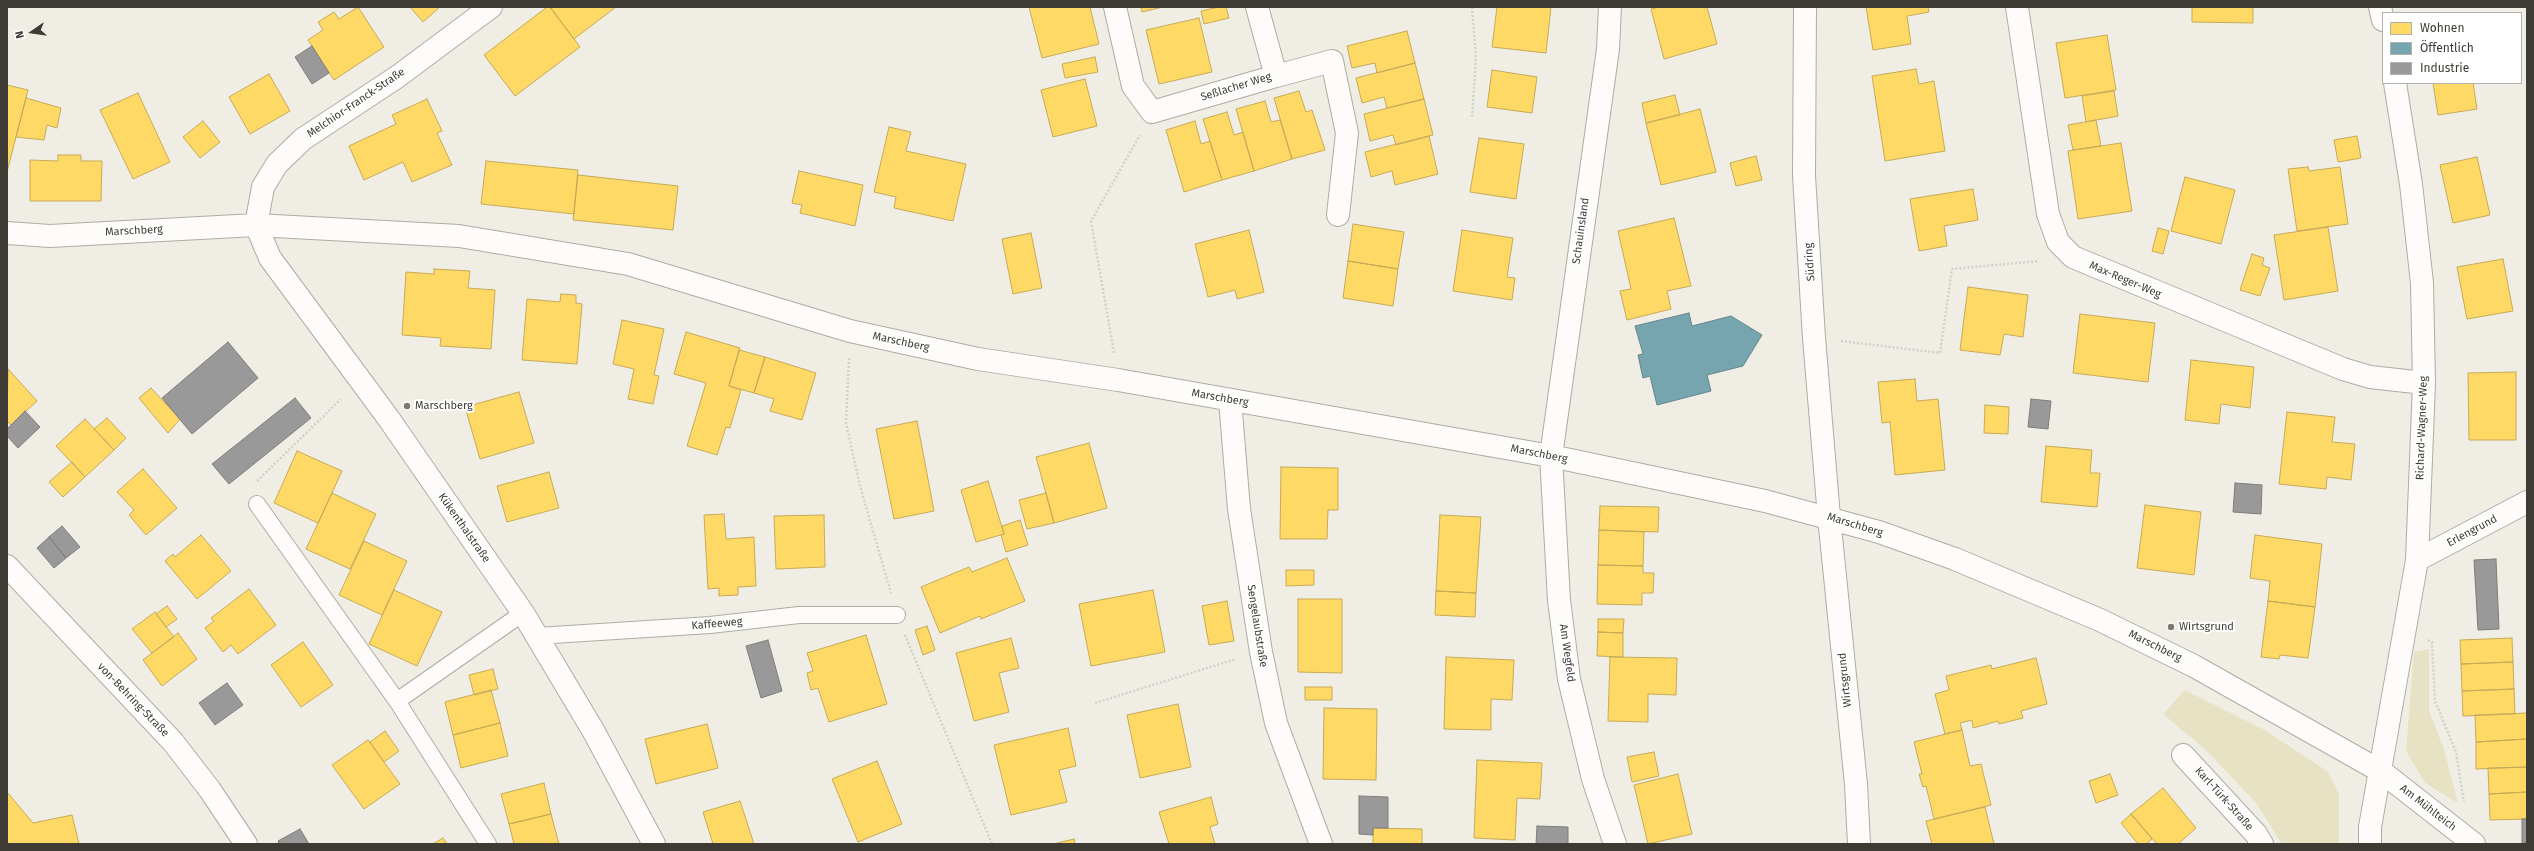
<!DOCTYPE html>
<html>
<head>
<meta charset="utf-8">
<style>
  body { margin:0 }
  #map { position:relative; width:2534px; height:851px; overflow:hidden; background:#f0eee4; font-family:"Fira Sans",sans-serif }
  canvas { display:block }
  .frame { position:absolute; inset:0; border:8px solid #3d3b34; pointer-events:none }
  .legend { position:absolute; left:2382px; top:12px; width:140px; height:72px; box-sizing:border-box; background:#fefffe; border:1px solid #b1b1ad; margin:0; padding:5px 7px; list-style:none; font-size:12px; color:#3d3b34 }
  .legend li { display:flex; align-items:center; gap:8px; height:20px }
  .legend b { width:20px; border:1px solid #b1b1ad }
  .north { position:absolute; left:12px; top:12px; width:40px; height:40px; -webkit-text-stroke:3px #fefffe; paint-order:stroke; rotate:257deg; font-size:11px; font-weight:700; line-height:16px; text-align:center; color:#3d3b34 }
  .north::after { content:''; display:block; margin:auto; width:14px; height:18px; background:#3d3b34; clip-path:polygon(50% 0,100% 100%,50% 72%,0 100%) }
</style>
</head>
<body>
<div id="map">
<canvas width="2534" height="851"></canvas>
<div class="frame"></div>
<ul class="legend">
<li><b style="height:11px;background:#ffd966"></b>Wohnen</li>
<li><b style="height:11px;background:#76a5af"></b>Öffentlich</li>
<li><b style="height:11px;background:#999"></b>Industrie</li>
</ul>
<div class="north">N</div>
</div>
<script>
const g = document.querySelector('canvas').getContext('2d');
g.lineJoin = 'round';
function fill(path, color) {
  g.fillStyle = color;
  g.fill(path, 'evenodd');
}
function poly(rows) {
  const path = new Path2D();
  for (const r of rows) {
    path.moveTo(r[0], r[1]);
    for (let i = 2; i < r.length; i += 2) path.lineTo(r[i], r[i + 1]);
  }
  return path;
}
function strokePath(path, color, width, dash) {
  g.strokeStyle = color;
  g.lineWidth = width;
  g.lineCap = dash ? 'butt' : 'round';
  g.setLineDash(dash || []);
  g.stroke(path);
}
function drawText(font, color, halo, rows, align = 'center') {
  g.font = font + ' "Fira Sans",sans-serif';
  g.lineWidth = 4;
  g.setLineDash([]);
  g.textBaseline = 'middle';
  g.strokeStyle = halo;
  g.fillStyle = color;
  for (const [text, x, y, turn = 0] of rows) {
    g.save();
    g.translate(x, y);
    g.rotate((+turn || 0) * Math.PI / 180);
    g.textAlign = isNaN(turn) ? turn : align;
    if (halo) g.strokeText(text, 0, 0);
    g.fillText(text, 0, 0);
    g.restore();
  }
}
const green = poly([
  [2429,649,2429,711,2444,749,2458,803,2425,783,2406,751,2414,652],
  [2185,690,2263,729,2327,771,2339,793,2339,844,2282,844,2256,803,2207,751,2163,714]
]);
const homes = poly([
  [358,7,384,47,334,80,308,40,323,30,318,22,334,12,339,19,358,7],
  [410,7,440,7,423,22,410,7],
  [547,7,550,7,580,47,515,96,484,55,547,7],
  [550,7,616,7,574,39,550,7],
  [1029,7,1090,7,1099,44,1042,58,1029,7],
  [1141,7,1163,7,1142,12,1141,7],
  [1219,7,1226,7,1229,18,1204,24,1201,11,1219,7],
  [1497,7,1551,7,1546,53,1492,47,1497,7],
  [1660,7,1707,7,1717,44,1664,59,1651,9,1660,7],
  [1866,7,1928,7,1929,12,1907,16,1911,44,1873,50,1866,7],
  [2192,7,2253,7,2253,23,2192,22,2192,7],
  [1199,18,1212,72,1159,84,1146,30,1199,18],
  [1407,31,1415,63,1377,73,1375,63,1352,68,1347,46,1407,31],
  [2107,35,2116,90,2065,98,2056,43,2107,35],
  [1095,57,1098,72,1065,78,1062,64,1095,57],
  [1415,63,1424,99,1387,108,1384,97,1362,103,1356,78,1415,63],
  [1916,69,1919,84,1934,81,1945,151,1885,161,1872,76,1916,69],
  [1492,70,1537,77,1532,113,1487,107,1492,70],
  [269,74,290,111,250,134,229,97,269,74],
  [1085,79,1097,126,1053,137,1041,90,1085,79],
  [2433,83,2473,83,2477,109,2438,115,2433,83],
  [7,85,28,90,7,172,7,85],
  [1299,91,1306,112,1312,110,1325,150,1292,159,1274,98,1299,91],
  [2114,91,2118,116,2086,122,2082,96,2114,91],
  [138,93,170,162,133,179,100,110,138,93],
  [1675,95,1680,115,1646,123,1642,103,1675,95],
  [26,98,61,108,57,128,47,125,44,140,16,137,26,98],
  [427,99,442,131,437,133,452,165,412,182,403,162,364,180,349,146,396,124,392,115,427,99],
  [1424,99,1433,135,1396,145,1393,135,1370,141,1364,114,1424,99],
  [1265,101,1271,122,1280,120,1292,159,1254,171,1236,109,1265,101],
  [1700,109,1716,172,1661,185,1646,123,1700,109],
  [1227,112,1234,135,1243,132,1254,171,1222,180,1203,119,1227,112],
  [2096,120,2101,146,2073,150,2068,125,2096,120],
  [203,121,220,142,200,158,183,137,203,121],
  [1195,121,1201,144,1210,141,1222,180,1184,192,1166,130,1195,121],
  [889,127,911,132,906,151,966,164,953,221,894,208,896,197,874,192,889,127],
  [1429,136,1438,174,1395,185,1392,171,1371,177,1365,152,1429,136],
  [2357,136,2361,158,2338,162,2334,140,2357,136],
  [1479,138,1524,144,1516,199,1470,192,1479,138],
  [2121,143,2132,211,2078,219,2068,151,2121,143],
  [58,155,81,155,81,161,102,161,101,201,30,201,30,160,58,161,58,155],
  [1756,156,1762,180,1736,186,1730,163,1756,156],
  [2477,157,2490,215,2453,223,2440,165,2477,157],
  [486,161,578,170,574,214,481,204,486,161],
  [2308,167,2309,171,2340,167,2348,224,2297,231,2288,169,2308,167],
  [799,171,863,185,855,226,800,213,802,205,792,203,799,171],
  [578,175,678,186,673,230,573,220,578,175],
  [2185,177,2235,190,2221,244,2171,231,2185,177],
  [1973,189,1978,220,1944,226,1947,246,1919,251,1910,199,1973,189],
  [1674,218,1691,286,1667,291,1671,309,1627,320,1620,291,1631,289,1618,231,1674,218],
  [1353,224,1404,232,1398,269,1348,261,1353,224],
  [2328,227,2338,291,2284,300,2274,235,2328,227],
  [2158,228,2169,231,2163,254,2152,251,2158,228],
  [1249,230,1264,292,1237,299,1235,290,1208,297,1195,244,1249,230],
  [1462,230,1513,238,1507,277,1515,278,1512,300,1453,291,1462,230],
  [1031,233,1042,288,1013,294,1002,239,1031,233],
  [2252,254,2264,258,2262,265,2270,268,2260,296,2240,290,2252,254],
  [2503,259,2513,311,2467,319,2457,267,2503,259],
  [1348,261,1398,269,1393,306,1343,298,1348,261],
  [434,269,470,271,468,288,495,290,491,349,440,346,441,338,402,335,406,272,434,274,434,269],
  [1968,287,2028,295,2023,337,2004,334,2000,355,1960,350,1968,287],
  [561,294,576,295,576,303,582,304,577,364,522,360,527,299,560,302,561,294],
  [2080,314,2155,323,2148,382,2073,373,2080,314],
  [622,320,664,329,654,375,659,376,653,404,628,399,634,369,613,364,622,320],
  [686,332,740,348,729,386,741,390,730,428,726,427,717,455,687,446,706,383,674,374,686,332],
  [739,350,765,357,754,393,729,386,739,350],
  [765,357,816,373,802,420,770,411,774,399,754,393,765,357],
  [2191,360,2254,367,2250,408,2221,404,2219,424,2185,420,2191,360],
  [8,369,37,401,11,425,7,421,8,369],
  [2516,372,2516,440,2469,440,2468,373,2516,372],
  [1915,379,1917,401,1938,399,1945,470,1895,475,1890,422,1882,423,1878,382,1915,379],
  [151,388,180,419,168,433,139,398,151,388],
  [519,392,534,443,480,459,465,407,519,392],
  [1985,405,2009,407,2008,434,1984,433,1985,405],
  [2287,412,2335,417,2332,442,2355,444,2351,480,2327,477,2326,489,2279,484,2287,412],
  [107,418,126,438,114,450,94,429,107,418],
  [85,419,114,450,85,477,56,446,85,419],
  [917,421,934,511,894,519,876,429,917,421],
  [1089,443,1107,508,1054,523,1036,457,1089,443],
  [2046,446,2092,450,2090,473,2100,473,2097,507,2041,502,2046,446],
  [297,451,342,471,318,523,274,503,297,451],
  [72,462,85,477,63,497,49,482,72,462],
  [1281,467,1338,468,1338,510,1328,510,1327,539,1280,539,1281,467],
  [143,469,177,508,146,535,129,515,134,510,117,492,143,469],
  [549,472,559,508,507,522,497,486,549,472],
  [988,481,1004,534,976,542,961,490,988,481],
  [332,493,376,514,350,569,306,549,332,493],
  [1046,493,1054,523,1027,529,1019,500,1046,493],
  [2145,505,2201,512,2194,575,2137,568,2145,505],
  [1600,506,1659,507,1658,532,1599,530,1600,506],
  [724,514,726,539,754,537,756,586,738,587,738,595,719,596,719,588,708,589,704,515,724,514],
  [824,515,825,567,776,569,774,516,824,515],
  [1440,515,1481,517,1476,593,1436,591,1440,515],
  [1020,520,1028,545,1006,552,1001,535,1004,534,1002,526,1020,520],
  [1599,530,1644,532,1643,566,1598,565,1599,530],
  [201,535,231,571,197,599,165,561,173,554,175,557,201,535],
  [2255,535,2322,544,2315,607,2268,601,2270,581,2250,578,2255,535],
  [364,541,407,561,382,615,339,595,364,541],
  [1007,558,1025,601,981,619,980,616,940,633,921,587,969,567,972,572,1007,558],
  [1598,565,1643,566,1643,573,1654,573,1653,593,1642,593,1642,605,1597,604,1598,565],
  [1286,570,1314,570,1314,585,1286,586,1286,570],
  [249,589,276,625,238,654,231,645,223,652,205,628,214,621,211,618,249,589],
  [394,590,442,612,417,666,369,644,394,590],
  [1153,590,1165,652,1091,666,1079,604,1153,590],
  [1436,591,1476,593,1475,617,1435,615,1436,591],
  [1298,599,1342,599,1342,673,1298,672,1298,599],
  [1227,601,1234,641,1209,645,1202,606,1227,601],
  [2268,601,2315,607,2308,658,2280,655,2279,659,2261,657,2268,601],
  [167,606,177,619,166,627,156,614,167,606],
  [155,612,174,637,152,653,132,629,155,612],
  [1598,619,1624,619,1623,633,1598,632,1598,619],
  [927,626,935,650,923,655,915,630,927,626],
  [1598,632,1623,633,1623,657,1597,656,1598,632],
  [178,633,197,659,162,686,143,660,178,633],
  [866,635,887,704,829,722,818,688,811,690,807,673,813,671,807,653,866,635],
  [1011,638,1019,668,999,673,1009,712,974,721,956,653,1011,638],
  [2512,638,2513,662,2461,664,2460,640,2512,638],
  [303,642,333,685,301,707,271,665,303,642],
  [1446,657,1514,660,1512,700,1491,699,1491,730,1444,729,1446,657],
  [1610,657,1677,658,1676,695,1648,694,1648,722,1608,721,1610,657],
  [2036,658,2047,704,2021,711,2023,718,1999,724,1998,721,1973,728,1972,720,1960,723,1962,730,1945,734,1935,694,1949,690,1946,676,1991,665,1992,669,2036,658],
  [2513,662,2514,689,2462,691,2461,664,2513,662],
  [493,669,498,689,474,695,469,675,493,669],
  [1305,687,1332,687,1332,700,1305,700,1305,687],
  [2514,689,2515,714,2463,716,2462,691,2514,689],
  [491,690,500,723,453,735,445,702,491,690],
  [1178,704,1191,767,1140,778,1127,715,1178,704],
  [1324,708,1377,709,1376,780,1323,779,1324,708],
  [2527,713,2527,739,2476,742,2475,715,2527,713],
  [500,723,508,756,461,768,453,735,500,723],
  [707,724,718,768,656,784,645,739,707,724],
  [1068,728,1076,766,1059,770,1067,802,1011,815,994,745,1068,728],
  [1962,730,1970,766,1981,764,1991,805,1934,819,1926,786,1923,787,1919,774,1922,774,1914,742,1962,730],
  [385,731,399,751,384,762,370,742,385,731],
  [2527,739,2527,767,2476,769,2476,742,2527,739],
  [368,740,400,784,364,809,332,765,368,740],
  [1654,752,1659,776,1632,782,1627,757,1654,752],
  [1477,760,1542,763,1540,799,1517,798,1515,840,1474,838,1477,760],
  [877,761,902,824,858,842,832,779,877,761],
  [2527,767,2527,792,2489,794,2488,768,2527,767],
  [1678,774,1692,834,1648,844,1634,785,1678,774],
  [2110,774,2118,795,2096,803,2089,781,2110,774],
  [544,783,551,814,509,824,501,794,544,783],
  [2163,788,2196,828,2178,844,2157,844,2131,814,2163,788],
  [7,792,33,823,72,815,79,844,7,844,7,792],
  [2527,792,2527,819,2490,820,2489,794,2527,792],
  [1211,797,1218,824,1210,827,1215,844,1169,844,1159,812,1211,797],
  [740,801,754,844,713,844,703,812,740,801],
  [1985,807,1994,844,1932,844,1926,821,1985,807],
  [551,814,559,844,514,844,509,824,551,814],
  [2131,814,2152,839,2146,844,2138,844,2121,823,2131,814],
  [1373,828,1422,829,1422,844,1373,844,1373,828],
  [443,838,447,844,433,844,443,838],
  [1074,839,1075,844,1053,844,1074,839]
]);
const public = poly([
  [1689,313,1692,326,1731,316,1762,335,1743,366,1707,375,1711,391,1657,405,1650,376,1643,378,1638,355,1643,354,1635,326,1689,313]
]);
const industry = poly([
  [312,46,329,73,312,84,295,57,312,46],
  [228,342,258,378,192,434,162,398,228,342],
  [295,398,311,418,229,484,212,464,295,398],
  [2031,399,2051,401,2048,429,2028,427,2031,399],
  [25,411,40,427,18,448,7,436,7,429,25,411],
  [2235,483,2262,485,2261,514,2233,512,2235,483],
  [62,526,80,547,66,558,49,537,62,526],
  [49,537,66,558,54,568,37,548,49,537],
  [2496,559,2499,629,2478,630,2474,560,2496,559],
  [768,640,782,691,761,698,746,646,768,640],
  [227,683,243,705,215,725,199,703,227,683],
  [1359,796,1388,797,1388,828,1373,828,1373,835,1359,834,1359,796],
  [2522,819,2527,819,2527,843,2522,843,2522,819],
  [1537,826,1568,827,1568,844,1536,844,1537,826],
  [300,829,309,844,279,844,278,841,300,829]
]);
const path = poly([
  [1472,7,1476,58,1472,117],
  [1841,341,1940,353,1952,269,2039,261],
  [1114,353,1091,221,1140,135],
  [849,358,846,423,860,486,891,593],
  [257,481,341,399],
  [905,635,992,844],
  [2428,640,2432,642,2435,701,2456,752,2464,802],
  [1095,703,1236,659]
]);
const service = poly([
  [257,504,397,701,488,844],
  [537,636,710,625,799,615,897,615],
  [397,701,523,613]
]);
const minor = poly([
  [1115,7,1133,86,1152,112,1276,76,1257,7],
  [1610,7,1608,49,1551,456,1559,600,1569,679,1593,779,1615,844],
  [1805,7,1804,176,1814,338,1829,517,1856,784,1859,844],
  [2017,7,2048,214,2058,242,2073,257,2343,369,2370,377,2424,383],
  [2380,7,2383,20],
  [1276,76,1332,61,1347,133,1338,215],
  [256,225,270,258,389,419,523,613,594,732,654,844],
  [256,225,263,187,277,164,303,139,397,77,491,7],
  [7,233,50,236,256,225,459,236,628,264,850,331,978,359,1118,380,1551,456,1765,501,1879,532,1955,559,2100,620,2194,666,2382,772,2474,844],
  [1230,400,1239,509,1261,652,1276,723,1321,844],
  [2417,560,2527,502],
  [7,566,173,742,210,790,246,844],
  [2183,755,2256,834,2262,844],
  [2370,844,2370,827,2417,560,2424,383,2422,283,2411,184,2395,83]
]);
const markers = [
  [407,406,4,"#7c7a72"],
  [2171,627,4,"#7c7a72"]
];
const streetNames = [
  ["Seßlacher Weg",1236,87,-17],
  ["Melchior-Franck-Straße",356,103,-34],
  ["Marschberg",134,231,-3],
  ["Schauinsland",1581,231,-82],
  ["Südring",1810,262,-94],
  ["Max-Reger-Weg",2125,280,23],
  ["Marschberg",901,342,12],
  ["Marschberg",1220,398,10],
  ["Richard-Wagner-Weg",2422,428,-88],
  ["Marschberg",1539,454,11],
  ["Marschberg",1855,525,17],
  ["Kükenthalstraße",464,528,55],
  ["Erlengrund",2472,531,-28],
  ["Kaffeeweg",717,624,-5],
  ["Sengelaubstraße",1257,626,81],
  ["Marschberg",2155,646,26],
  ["Am Wegfeld",1567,653,82],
  ["Wirtsgrund",1845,680,-96],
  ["von-Behring-Straße",133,700,46],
  ["Karl-Türk-Straße",2224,799,48],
  ["Am Mühlteich",2428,808,38]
];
const poiNames = [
  ["Marschberg",415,406],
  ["Wirtsgrund",2179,627]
];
fill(green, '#e8e2c5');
fill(homes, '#ffd966');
strokePath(homes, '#c5aa57', 1);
fill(public, '#76a5af');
strokePath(public, '#65858a', 1);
fill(industry, '#999');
strokePath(industry, '#7d7d7b', 1);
strokePath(service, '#adaca4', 18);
strokePath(minor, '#adaca4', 24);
strokePath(path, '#d2d0cd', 2.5, [2, 2]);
strokePath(service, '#fdfcfb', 16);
strokePath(minor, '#fdfcfb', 22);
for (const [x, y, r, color] of markers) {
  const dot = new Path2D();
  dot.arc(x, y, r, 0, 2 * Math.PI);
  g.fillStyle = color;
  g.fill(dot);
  strokePath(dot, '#fefffe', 1.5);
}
drawText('11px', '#3d3b34', '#fefffe', streetNames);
drawText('11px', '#3d3b34', '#fefffe', poiNames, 'left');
</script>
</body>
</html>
